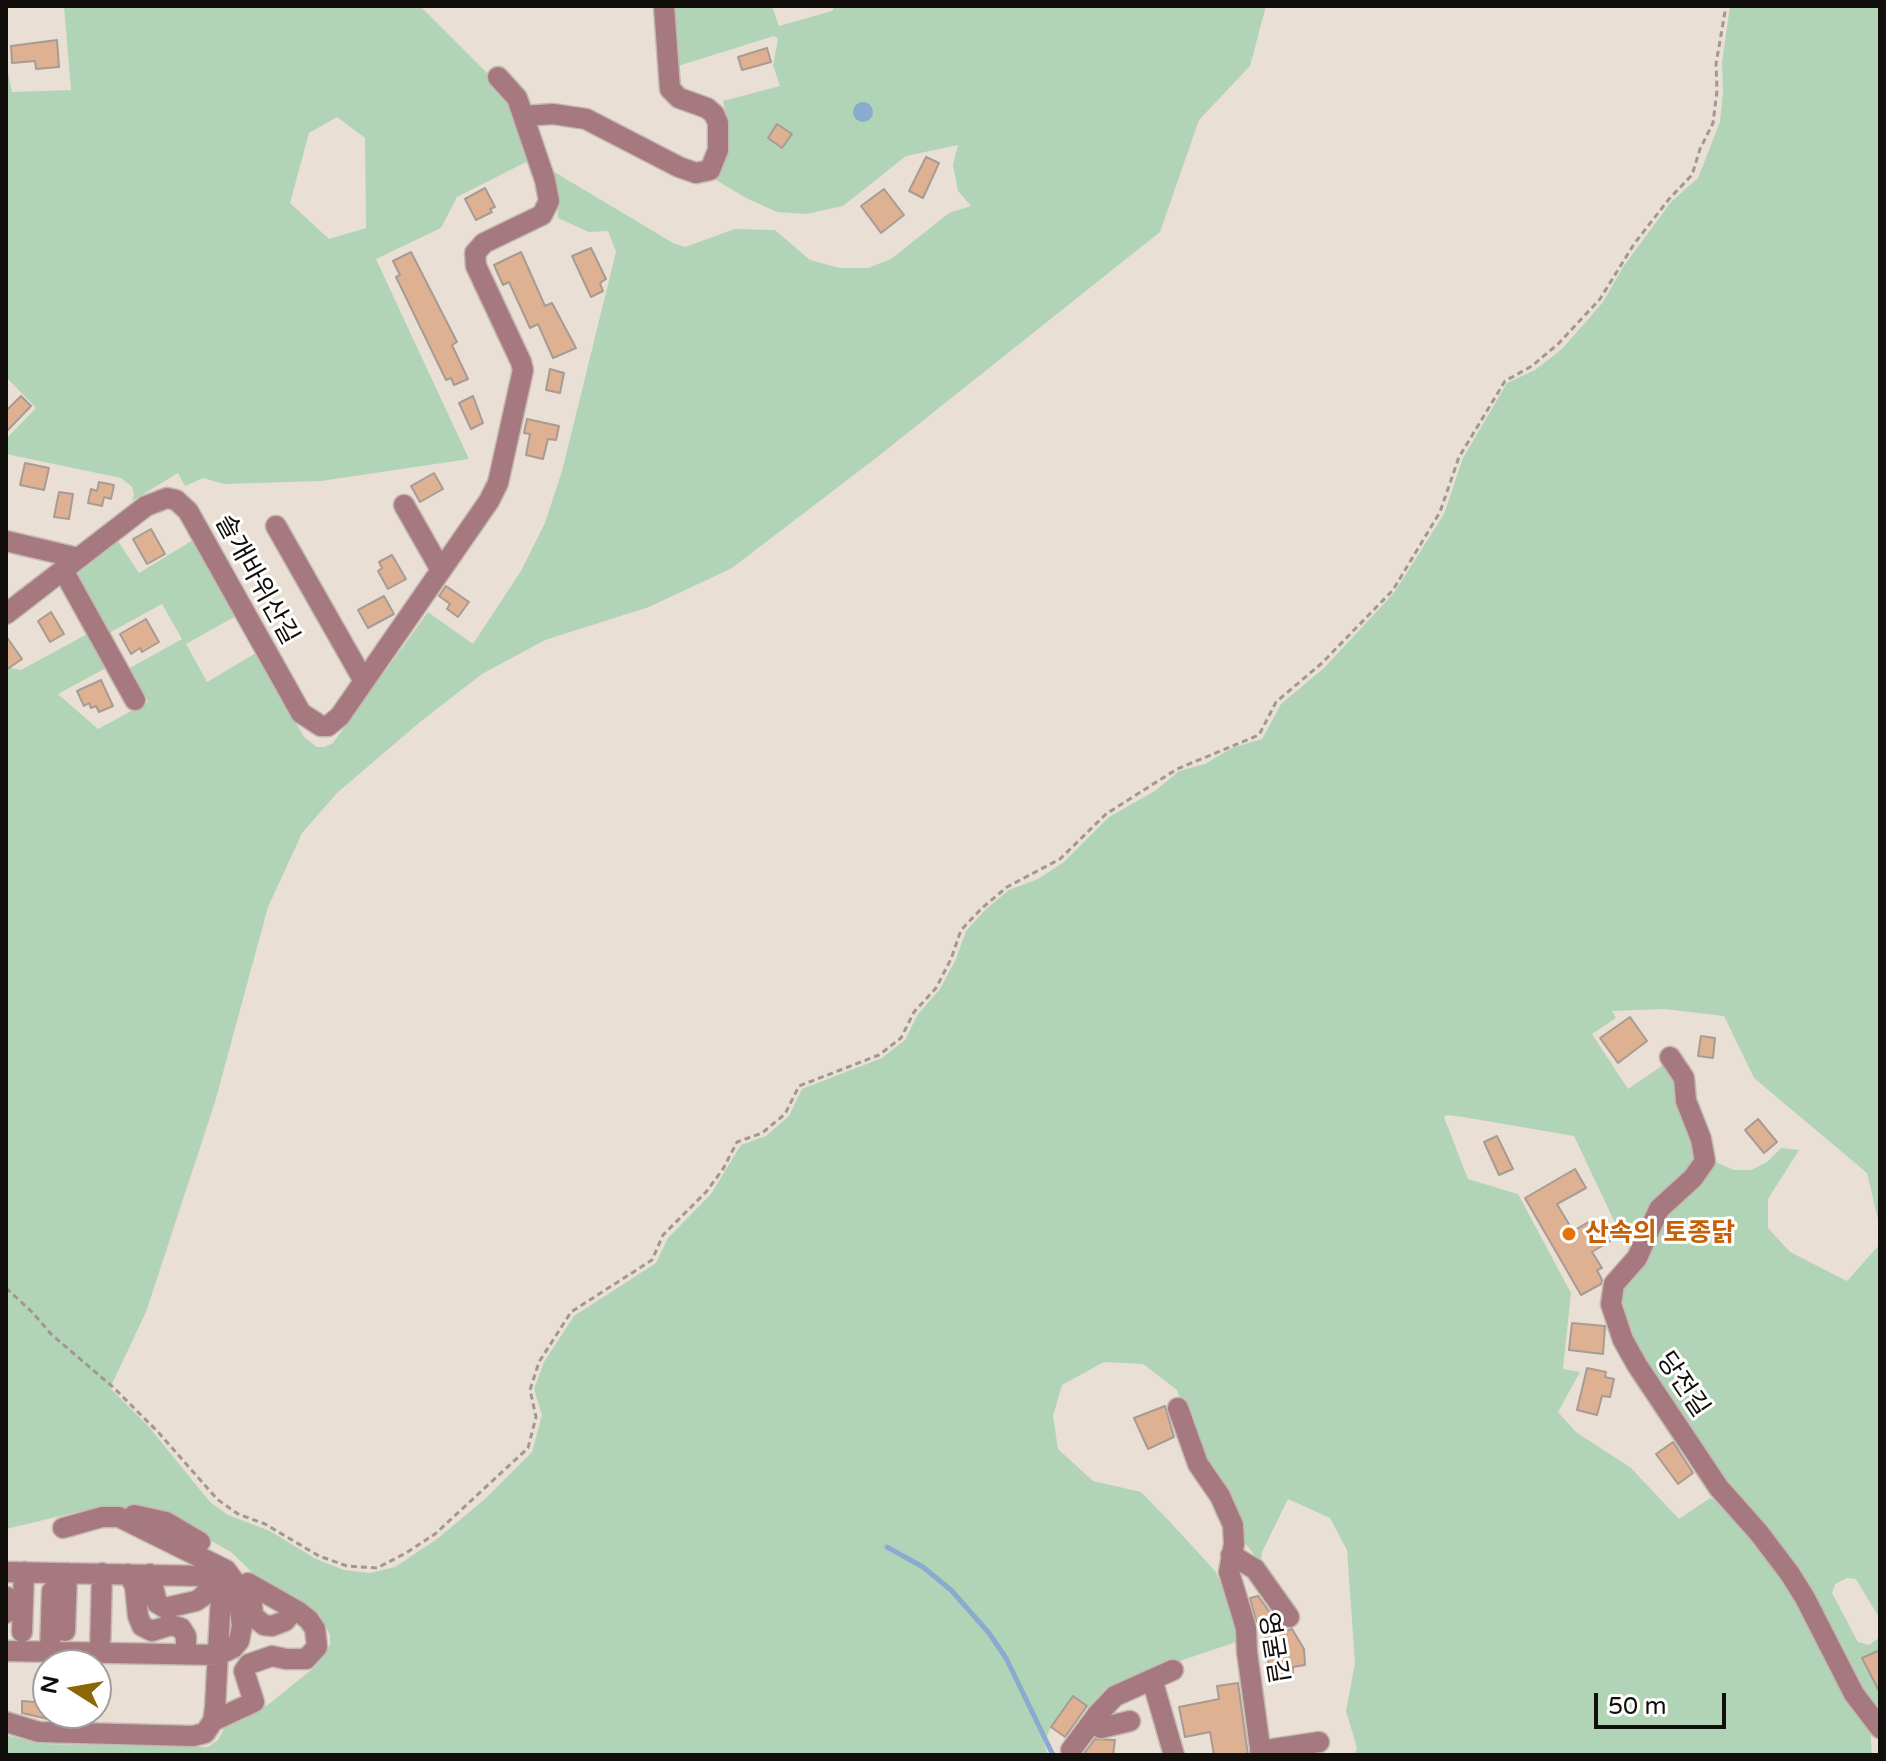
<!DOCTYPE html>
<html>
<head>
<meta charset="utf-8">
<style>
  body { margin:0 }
  #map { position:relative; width:1886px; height:1761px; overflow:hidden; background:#eadfd5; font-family:"Varela Round",sans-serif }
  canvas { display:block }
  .frame { position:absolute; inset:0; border:8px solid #120e0b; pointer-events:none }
  .north { position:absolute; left:32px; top:1649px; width:80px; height:80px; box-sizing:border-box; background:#fff; border:2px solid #a09f9d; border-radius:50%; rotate:281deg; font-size:22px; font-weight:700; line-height:32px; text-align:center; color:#120e0b }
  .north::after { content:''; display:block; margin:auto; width:28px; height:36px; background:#8c6708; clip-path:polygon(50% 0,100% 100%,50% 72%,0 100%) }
  .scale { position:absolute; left:1594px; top:1693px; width:132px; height:36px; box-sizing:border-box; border:4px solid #120e0b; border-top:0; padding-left:10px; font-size:24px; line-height:28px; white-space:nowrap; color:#120e0b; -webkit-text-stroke:6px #fff; paint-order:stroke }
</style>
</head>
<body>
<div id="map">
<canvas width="1886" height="1761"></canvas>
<div class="frame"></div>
<div class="north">N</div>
<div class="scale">50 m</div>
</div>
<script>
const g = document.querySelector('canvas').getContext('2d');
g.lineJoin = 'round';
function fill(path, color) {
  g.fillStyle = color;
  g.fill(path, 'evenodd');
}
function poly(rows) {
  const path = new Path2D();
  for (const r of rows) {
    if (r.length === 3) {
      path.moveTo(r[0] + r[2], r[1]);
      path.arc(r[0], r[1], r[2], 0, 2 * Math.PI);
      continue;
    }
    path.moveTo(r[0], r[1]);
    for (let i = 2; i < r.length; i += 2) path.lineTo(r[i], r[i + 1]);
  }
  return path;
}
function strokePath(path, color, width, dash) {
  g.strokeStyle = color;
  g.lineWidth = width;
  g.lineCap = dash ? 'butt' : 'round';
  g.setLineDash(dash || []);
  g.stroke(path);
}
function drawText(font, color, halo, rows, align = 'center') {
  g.font = font + ' "Varela Round","Noto Sans KR",sans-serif';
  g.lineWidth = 6;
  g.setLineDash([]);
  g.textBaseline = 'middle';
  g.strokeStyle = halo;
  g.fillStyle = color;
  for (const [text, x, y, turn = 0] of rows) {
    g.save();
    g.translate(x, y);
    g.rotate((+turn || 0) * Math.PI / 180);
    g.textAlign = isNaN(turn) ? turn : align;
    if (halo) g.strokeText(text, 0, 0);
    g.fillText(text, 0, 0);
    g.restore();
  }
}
const green = poly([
  [64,6,420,6,485,71,512,104,528,161,457,197,441,228,376,259,469,459,321,481,224,484,203,478,185,486,178,473,132,501,134,494,132,487,121,478,6,454,6,439,36,408,6,377,6,63,12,92,71,90],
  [337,117,365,138,366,228,329,239,290,203,309,133],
  [672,6,772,6,779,26,832,11,835,6,1266,6,1250,66,1199,120,1160,232,876,458,732,568,649,607,545,640,482,674,420,722,337,793,302,833,268,907,215,1102,146,1312,110,1388,149,1427,210,1502,228,1515,270,1531,316,1559,344,1570,370,1573,395,1567,437,1539,485,1499,532,1452,542,1415,534,1389,544,1362,574,1316,656,1263,668,1238,711,1194,741,1145,766,1136,789,1116,802,1089,882,1058,905,1040,918,1014,940,989,956,959,966,931,986,909,1009,890,1038,879,1064,862,1109,817,1155,791,1179,771,1205,764,1232,748,1262,739,1281,704,1324,668,1394,593,1444,514,1463,458,1507,383,1535,370,1562,349,1603,302,1623,267,1671,202,1698,178,1720,122,1723,92,1722,62,1730,6,1880,6,1880,1228,1867,1173,1754,1078,1724,1016,1664,1009,1612,1011,1616,1018,1592,1034,1628,1089,1666,1063,1674,1075,1695,1148,1694,1166,1646,1213,1638,1228,1628,1233,1617,1227,1574,1136,1463,1117,1447,1115,1444,1117,1468,1179,1518,1194,1571,1293,1563,1369,1580,1372,1558,1412,1576,1432,1631,1468,1679,1519,1710,1498,1729,1508,1755,1534,1870,1724,1872,1755,1354,1755,1357,1748,1346,1711,1355,1663,1347,1550,1330,1518,1288,1499,1262,1552,1261,1563,1244,1542,1206,1462,1177,1390,1143,1364,1104,1362,1062,1385,1053,1416,1058,1449,1093,1481,1141,1492,1172,1524,1215,1571,1229,1600,1239,1641,1174,1663,1093,1710,1073,1697,1051,1727,1044,1743,1048,1755,6,1755,6,1735,41,1744,208,1747,218,1740,226,1725,269,1704,316,1666,330,1645,330,1635,320,1615,304,1602,258,1578,231,1552,171,1518,142,1508,124,1507,81,1511,6,1529,6,667,21,670,89,633,108,667,58,694,98,729,148,702,130,668,182,639,162,604,109,633,76,575,76,569,116,538,139,573,193,540,236,616,186,644,207,682,256,653,304,737,317,747,324,747,333,743,428,612,473,644,521,571,545,523,562,471,616,252,608,231,589,232,558,218,557,195,551,170,673,243,685,247,735,229,775,230,810,260,840,268,868,268,891,259,949,213,971,206,958,191,953,165,958,145,906,156,843,206,806,214,777,212,746,198,716,180,727,147,728,122,723,101,780,86,773,65,778,39,774,36,675,67],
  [1781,1148,1799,1150,1768,1199,1768,1228,1790,1252,1847,1281,1880,1244,1880,1619,1856,1579,1847,1578,1835,1584,1832,1593,1858,1642,1869,1645,1880,1637,1880,1719,1738,1503,1642,1365,1615,1294,1656,1223,1711,1160,1734,1170,1751,1170,1767,1162]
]);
const water = poly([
  [863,112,10]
]);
const stream = poly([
  [887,1547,923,1567,951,1590,989,1633,1006,1658,1053,1755]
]);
const building = poly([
  [57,40,59,67,36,69,35,61,12,63,11,46,57,40],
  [767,48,771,62,742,70,738,57,767,48],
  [777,124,792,134,782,148,768,138,777,124],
  [926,157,939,163,923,198,909,191,926,157],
  [485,188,495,207,490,209,492,212,476,220,465,199,485,188],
  [884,189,904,215,881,233,861,206,884,189],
  [591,248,606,279,600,283,603,291,591,297,572,256,591,248],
  [411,252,457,342,452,345,468,379,454,385,451,378,446,380,396,277,400,275,393,261,411,252],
  [521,252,545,306,552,303,576,348,553,358,538,324,530,328,509,282,503,285,494,265,521,252],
  [550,369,564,373,560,393,546,390,550,369],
  [21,396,31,406,6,432,6,411,21,396],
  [473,396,483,423,471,429,459,403,473,396],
  [527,419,559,426,556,440,548,439,543,459,526,455,530,434,524,433,527,419],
  [25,463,49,468,44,490,20,485,25,463],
  [434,473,443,489,420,502,411,486,434,473],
  [99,482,114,485,111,499,104,497,102,506,88,503,91,489,97,491,99,482],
  [59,492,73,494,69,519,54,517,59,492],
  [151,529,165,554,147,564,133,539,151,529],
  [392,555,406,579,388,589,378,571,382,568,379,562,392,555],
  [446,586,469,602,458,617,447,609,450,604,439,596,446,586],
  [384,596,394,614,368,628,358,610,384,596],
  [51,612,64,634,50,642,38,621,51,612],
  [146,619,159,642,142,652,140,648,131,654,120,634,146,619],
  [6,636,22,659,6,670,6,636],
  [101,680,113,706,99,712,96,706,91,708,89,703,84,706,77,691,101,680],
  [1630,1017,1647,1041,1618,1063,1600,1038,1630,1017],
  [1701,1036,1715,1038,1713,1058,1698,1056,1701,1036],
  [1758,1119,1777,1142,1764,1153,1745,1130,1758,1119],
  [1497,1136,1513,1169,1499,1175,1484,1142,1497,1136],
  [1575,1169,1586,1188,1557,1204,1573,1231,1592,1220,1597,1228,1606,1223,1615,1238,1592,1252,1602,1268,1597,1270,1602,1280,1601,1284,1581,1295,1525,1198,1575,1169],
  [1572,1323,1605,1326,1603,1354,1569,1350,1572,1323],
  [1587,1368,1606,1372,1605,1377,1614,1379,1610,1397,1602,1396,1597,1415,1577,1410,1587,1368],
  [1165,1406,1174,1437,1148,1449,1134,1418,1165,1406],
  [1673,1442,1693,1473,1678,1484,1656,1454,1673,1442],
  [1258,1596,1276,1621,1279,1633,1292,1629,1304,1649,1305,1665,1293,1667,1293,1674,1270,1677,1265,1630,1259,1632,1250,1598,1258,1596],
  [1880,1650,1880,1693,1862,1658,1880,1650],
  [1238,1683,1248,1755,1214,1755,1210,1732,1185,1737,1179,1707,1219,1699,1217,1686,1238,1683],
  [1073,1696,1087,1706,1065,1737,1051,1727,1073,1696],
  [22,1701,48,1703,48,1719,22,1713,22,1701],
  [1095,1739,1115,1740,1113,1755,1083,1755,1095,1739]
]);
const path = poly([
  [6,1288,32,1312,51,1334,114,1388,159,1433,217,1499,238,1514,265,1524,319,1556,347,1566,377,1568,406,1553,435,1534,528,1448,536,1417,530,1390,539,1362,571,1312,652,1260,663,1235,706,1192,723,1169,737,1142,762,1133,785,1114,799,1086,879,1055,901,1038,914,1012,936,988,951,959,961,930,982,908,1007,887,1060,859,1106,814,1177,769,1259,735,1276,702,1322,663,1393,590,1440,512,1459,457,1505,381,1532,366,1558,344,1600,299,1634,244,1669,199,1692,175,1700,149,1713,123,1717,91,1716,64,1726,6]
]);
const minor = poly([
  [524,116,553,114,586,119,679,167,696,173,710,170,718,150,718,123,714,114,707,108,679,98,670,89,664,6],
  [404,505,441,570],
  [276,526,364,681],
  [6,541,78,558],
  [63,570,135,700],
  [6,614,146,506,167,498,176,500,188,511,301,713,321,726,328,726,340,716,489,501,498,483,523,370,521,362,476,266,475,253,484,243,542,215,549,201,545,180,517,98,498,77],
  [1670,1057,1684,1078,1686,1101,1701,1139,1705,1161,1693,1178,1659,1209,1637,1258,1614,1284,1611,1304,1623,1340,1637,1365,1719,1488,1759,1533,1790,1574,1805,1598,1854,1694,1880,1728],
  [1178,1408,1198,1464,1220,1496,1233,1525,1234,1544,1229,1572,1246,1628,1247,1652,1261,1755],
  [134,1515,166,1522,200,1542],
  [1231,1555,1255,1569,1289,1617],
  [6,1572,201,1576,215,1582,221,1595,215,1708,213,1721,205,1733,193,1736,39,1732,6,1722],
  [128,1574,135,1586,138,1616,142,1626,152,1631,171,1625,181,1628,186,1636,186,1654],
  [150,1574,157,1603,165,1608,196,1601,202,1597,215,1582],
  [251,1594,253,1616,264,1625,272,1626,285,1621,294,1609],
  [6,1613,7,1597],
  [65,1631,67,1573],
  [22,1632,24,1572],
  [6,1651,218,1655,233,1648,239,1641,242,1626,237,1585,226,1570,119,1517,102,1517,63,1528],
  [50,1651,52,1591],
  [100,1652,102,1573],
  [1152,1679,1174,1755],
  [1097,1715,1095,1721,1101,1728,1130,1721],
  [213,1721,254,1702,244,1671,249,1664,272,1656,286,1659,306,1659,317,1647,315,1629,309,1620,299,1612,248,1583],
  [1071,1750,1097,1715,1115,1696,1173,1670],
  [1260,1751,1319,1742]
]);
const markers = [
  [1569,1234,8,"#e8710a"]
];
const streetNames = [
  ["솔개바위산길",256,580,61],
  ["당전길",1682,1385,56],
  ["영굴길",1272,1648,81]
];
const foodNames = [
  ["산속의 토종닭",1585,1234]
];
fill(green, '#b2d4b6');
fill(water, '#8aaad0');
strokePath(stream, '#8aaad0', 5);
fill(building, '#deb193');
strokePath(building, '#a79b93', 2);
strokePath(minor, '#c3b9b1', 23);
strokePath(path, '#a19891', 3, [6, 4]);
strokePath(minor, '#a67981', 20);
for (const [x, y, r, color] of markers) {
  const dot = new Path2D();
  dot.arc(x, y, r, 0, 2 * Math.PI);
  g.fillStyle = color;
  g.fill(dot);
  strokePath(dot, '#fff', 3);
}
drawText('26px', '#120e0b', '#fff', streetNames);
drawText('bold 26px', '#c56008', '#fff', foodNames, 'left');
</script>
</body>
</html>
